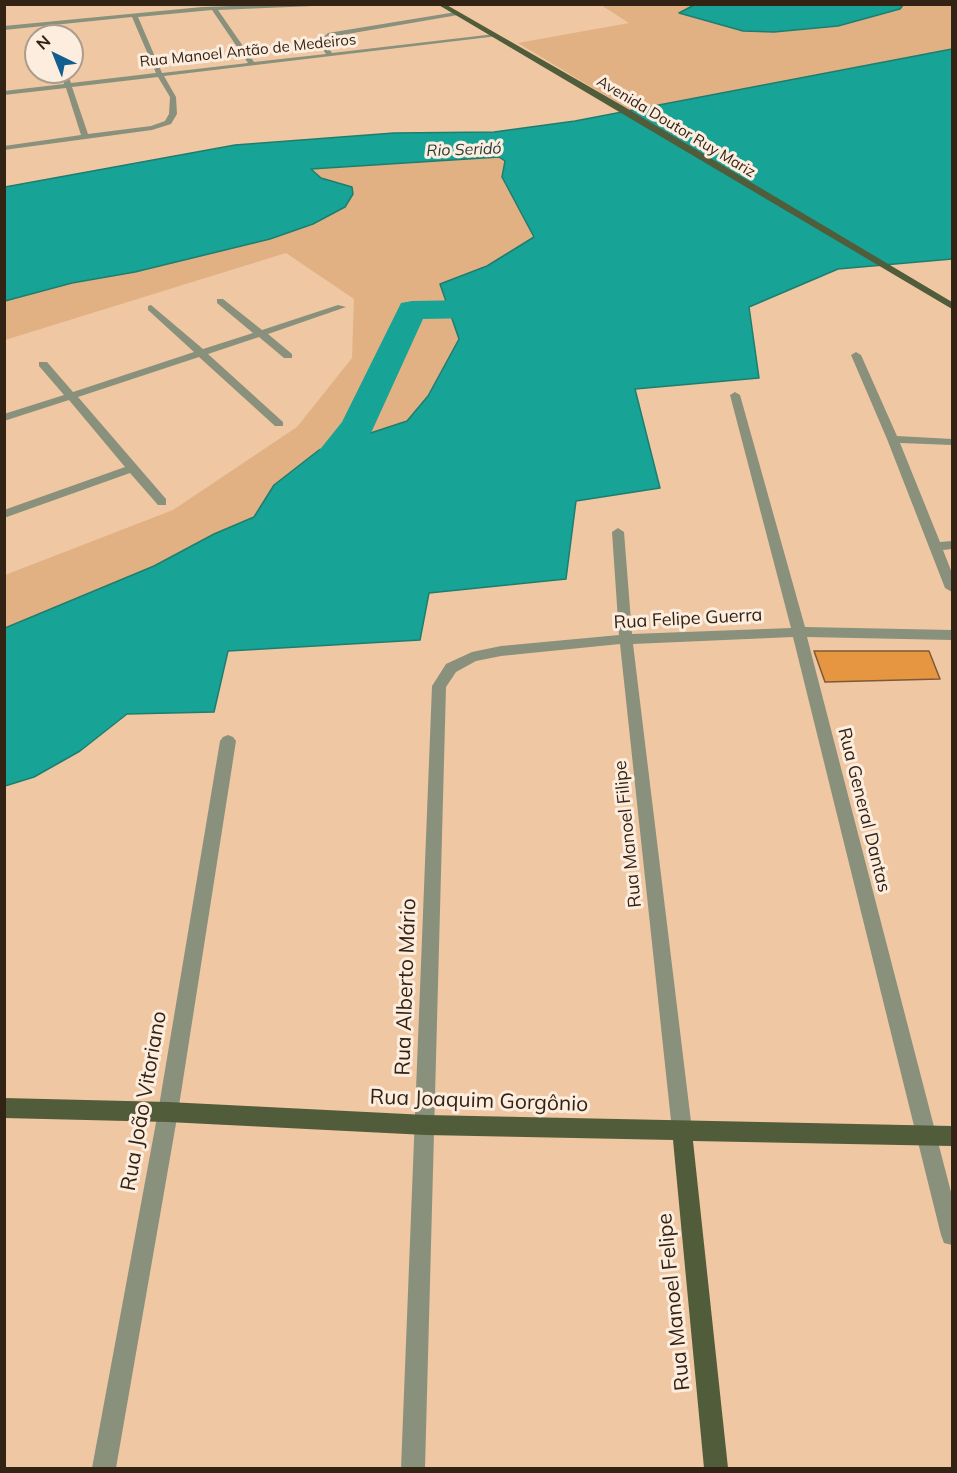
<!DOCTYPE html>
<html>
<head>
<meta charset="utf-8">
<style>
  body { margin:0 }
  #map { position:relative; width:957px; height:1473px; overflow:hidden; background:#efc7a2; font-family:Mulish,sans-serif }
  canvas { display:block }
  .frame { position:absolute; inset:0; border:6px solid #322314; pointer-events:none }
  .north { position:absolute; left:24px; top:24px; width:60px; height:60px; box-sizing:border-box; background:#fdedde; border:2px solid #ac9c8d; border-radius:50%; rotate:317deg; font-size:16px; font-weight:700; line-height:24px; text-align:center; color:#322314 }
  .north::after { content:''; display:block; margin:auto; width:21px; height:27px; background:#115e91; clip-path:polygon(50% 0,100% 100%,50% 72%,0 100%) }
</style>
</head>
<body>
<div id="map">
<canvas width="957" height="1473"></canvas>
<div class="frame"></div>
<div class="north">N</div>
</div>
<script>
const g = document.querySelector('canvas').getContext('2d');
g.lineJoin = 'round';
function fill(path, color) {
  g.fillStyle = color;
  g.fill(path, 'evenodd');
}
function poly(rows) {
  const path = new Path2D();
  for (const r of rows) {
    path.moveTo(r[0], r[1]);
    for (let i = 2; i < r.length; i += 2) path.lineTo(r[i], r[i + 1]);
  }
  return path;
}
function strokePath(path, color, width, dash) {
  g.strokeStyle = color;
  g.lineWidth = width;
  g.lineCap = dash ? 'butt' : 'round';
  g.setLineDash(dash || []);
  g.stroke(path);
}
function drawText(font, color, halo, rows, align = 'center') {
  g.font = font + ' Mulish,sans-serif';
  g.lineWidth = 6;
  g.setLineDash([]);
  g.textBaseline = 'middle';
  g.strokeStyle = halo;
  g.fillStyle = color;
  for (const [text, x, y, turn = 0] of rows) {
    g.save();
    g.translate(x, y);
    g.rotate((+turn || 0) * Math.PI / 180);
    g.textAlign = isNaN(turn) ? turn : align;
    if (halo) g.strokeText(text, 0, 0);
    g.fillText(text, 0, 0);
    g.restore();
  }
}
const green = poly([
  [601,5,696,5,680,13,838,26,900,10,903,5,952,5,952,49,633,112,518,43,629,23],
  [499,156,505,161,502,177,534,237,487,266,440,284,459,339,428,396,407,421,319,450,274,485,254,517,214,534,154,566,5,628,5,575,173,510,297,427,352,358,354,299,286,253,5,340,5,301,72,283,135,272,352,187,321,178,309,169]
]);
const water = poly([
  [696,4,903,4,903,5,900,9,838,26,774,32,743,31,679,13,696,4],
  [952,49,952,259,838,269,749,307,759,378,635,389,660,488,576,501,566,579,429,593,420,640,228,651,214,712,127,714,80,751,34,777,5,786,5,628,154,566,214,534,254,517,274,485,319,450,407,421,428,396,459,339,440,284,487,266,534,237,502,177,505,161,499,157,311,169,321,178,352,187,353,194,345,207,313,224,270,239,135,272,72,283,5,301,5,187,235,145,394,133,494,132,575,121,952,49]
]);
const river = poly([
  [504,273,514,276,519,282,488,316,477,318,423,319,371,433,317,501,304,505,291,501,285,493,342,422,401,303,412,301,469,300,494,276,504,273]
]);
const building = poly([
  [814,651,929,651,940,679,825,682,814,651]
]);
const minor = poly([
  [288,4,361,4,218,10,254,62,326,54,318,42,328,33,456,12,458,15,330,37,324,42,332,53,495,34,498,36,164,76,176,97,177,114,171,124,152,130,4,150,4,146,81,135,66,88,4,95,4,91,64,84,61,72,67,72,71,83,156,73,132,17,4,30,4,26,202,7,288,4],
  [212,10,248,63,162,73,138,17,212,10],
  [158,77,170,97,169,114,165,121,151,126,88,134,72,87,158,77],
  [217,299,223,299,262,330,338,305,346,307,268,334,292,354,292,358,284,358,259,337,208,354,283,422,283,426,275,426,199,357,78,397,166,499,166,505,158,505,130,473,4,518,4,510,125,467,69,400,4,421,4,414,64,395,39,366,39,362,47,362,73,392,194,352,148,310,148,306,151,305,203,349,253,333,217,303,217,299],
  [856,352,861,355,897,436,952,439,952,445,900,443,940,542,952,541,952,549,943,550,952,573,952,592,945,588,887,439,851,355,856,352],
  [735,392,740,395,805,627,952,630,952,640,807,637,952,1196,952,1245,944,1243,941,1235,793,637,633,644,692,1130,689,1137,682,1140,675,1137,672,1130,620,644,501,656,476,661,456,672,446,687,425,1468,401,1468,432,686,446,664,472,652,501,646,619,635,612,532,618,528,624,532,632,634,791,628,730,395,735,392],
  [228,735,233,737,236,741,178,1112,116,1468,92,1468,158,1112,220,741,223,737,228,735]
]);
const major = poly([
  [445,4,623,106,952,302,952,309,437,4,445,4],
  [4,1098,168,1102,426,1115,952,1126,952,1146,693,1141,728,1468,704,1468,673,1140,426,1135,168,1122,4,1118,4,1098]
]);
const farStreetnames = [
  ["Rua Manoel Antão de Medeiros",248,51,-6],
  ["Avenida Doutor Ruy Mariz",676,127,31]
];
const farWaternames = [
  ["Rio Seridó",464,150,-2]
];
const streetNames = [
  ["Rua Felipe Guerra",688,619,-3],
  ["Rua General Dantas",864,810,76],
  ["Rua Manoel Filipe",628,834,-96]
];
const nearStreetnames = [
  ["Rua Alberto Mário",406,987,-88],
  ["Rua João Vitoriano",144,1101,-80],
  ["Rua Joaquim Gorgônio",479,1101,2],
  ["Rua Manoel Felipe",674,1302,-96]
];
fill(green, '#e2b183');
fill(water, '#17a396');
strokePath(water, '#1f7d6f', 1.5);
fill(river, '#17a396');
fill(building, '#e69641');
strokePath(building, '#7c5a38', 1.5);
fill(minor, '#89917d');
fill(major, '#515d3a');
drawText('15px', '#322314', '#fdedde', farStreetnames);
drawText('italic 16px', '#233e3a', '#fdedde', farWaternames);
drawText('18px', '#322314', '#fdedde', streetNames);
drawText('21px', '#322314', '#fdedde', nearStreetnames);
</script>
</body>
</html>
